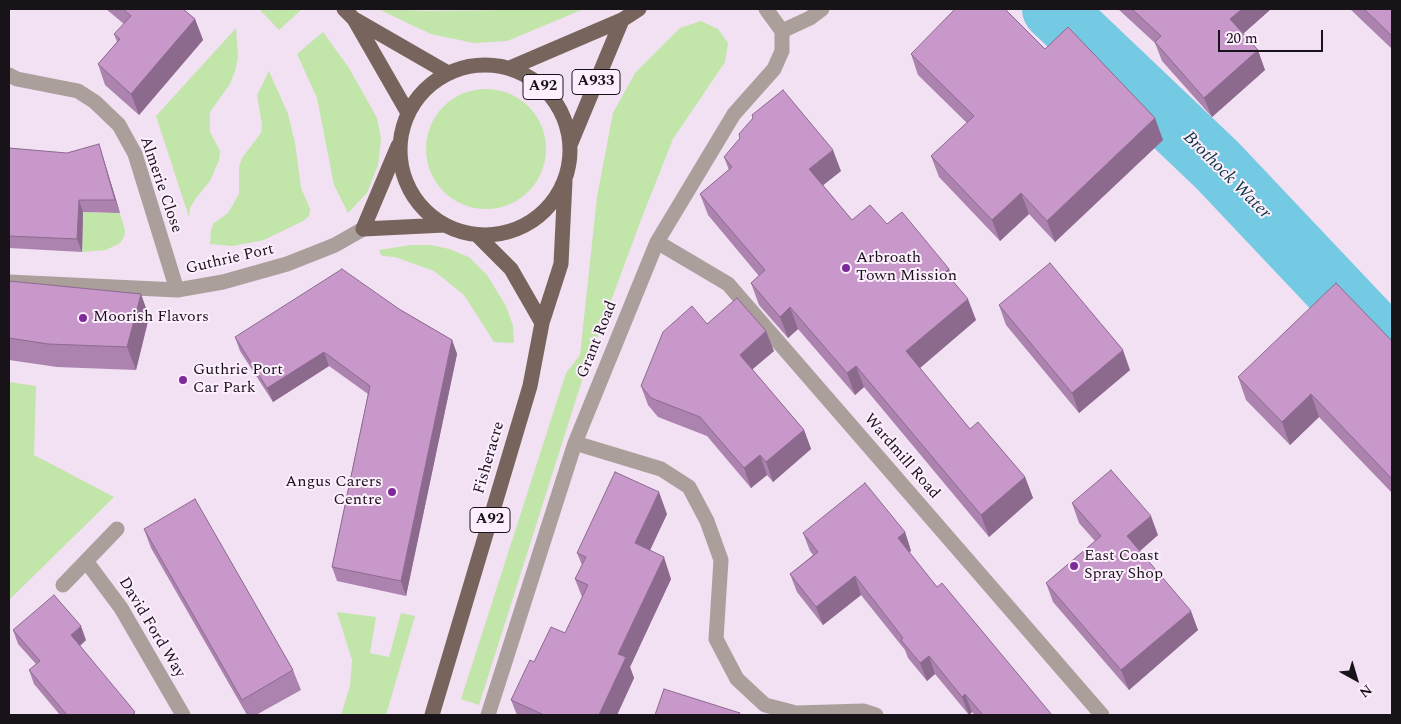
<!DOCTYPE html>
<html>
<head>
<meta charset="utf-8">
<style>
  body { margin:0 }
  #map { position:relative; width:1401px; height:724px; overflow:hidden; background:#f2e0f3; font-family:Spectral,serif }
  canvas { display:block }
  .frame { position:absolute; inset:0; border:10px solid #181219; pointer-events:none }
  .north { position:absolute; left:1331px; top:654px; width:50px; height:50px; -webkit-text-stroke:4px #fdeffe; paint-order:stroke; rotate:141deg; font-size:14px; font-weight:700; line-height:20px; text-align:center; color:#181219 }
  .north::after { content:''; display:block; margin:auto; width:18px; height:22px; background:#181219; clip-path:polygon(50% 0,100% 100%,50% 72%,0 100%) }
  .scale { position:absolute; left:1218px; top:30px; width:105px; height:22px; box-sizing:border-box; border:2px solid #181219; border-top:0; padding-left:6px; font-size:15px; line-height:18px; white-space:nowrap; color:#181219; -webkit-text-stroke:4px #fdeffe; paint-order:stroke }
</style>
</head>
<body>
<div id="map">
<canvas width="1401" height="724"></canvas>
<div class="frame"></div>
<div class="north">N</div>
<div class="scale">20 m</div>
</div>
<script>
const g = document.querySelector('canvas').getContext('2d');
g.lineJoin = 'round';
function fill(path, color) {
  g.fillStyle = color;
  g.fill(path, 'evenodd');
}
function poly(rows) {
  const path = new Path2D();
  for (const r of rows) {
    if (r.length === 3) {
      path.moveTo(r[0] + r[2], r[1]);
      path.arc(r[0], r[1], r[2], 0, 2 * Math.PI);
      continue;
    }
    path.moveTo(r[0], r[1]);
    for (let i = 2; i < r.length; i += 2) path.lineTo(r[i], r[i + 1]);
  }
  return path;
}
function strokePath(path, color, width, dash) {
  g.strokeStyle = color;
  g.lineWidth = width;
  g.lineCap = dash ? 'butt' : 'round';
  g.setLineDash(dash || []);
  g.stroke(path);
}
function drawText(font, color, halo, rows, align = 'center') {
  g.font = font + ' Spectral,serif';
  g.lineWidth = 4;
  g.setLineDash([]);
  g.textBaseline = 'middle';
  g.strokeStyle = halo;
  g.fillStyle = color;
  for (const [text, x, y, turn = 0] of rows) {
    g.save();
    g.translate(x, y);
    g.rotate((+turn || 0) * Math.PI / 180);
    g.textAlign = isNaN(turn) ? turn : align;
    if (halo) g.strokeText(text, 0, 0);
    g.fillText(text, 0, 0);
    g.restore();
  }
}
const green = poly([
  [259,9,302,9,279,30],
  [378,9,428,11,584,9,507,41,474,43,431,34],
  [701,21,718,29,728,43,725,62,673,139,644,212,585,371,479,705,461,699,566,373,580,355,597,197,613,113,635,73,680,28],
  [236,28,238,58,235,71,230,84,210,112,210,132,220,151,219,160,210,181,196,198,190,208,189,217,156,116],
  [323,32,349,68,377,118,381,138,378,165,367,193,348,213,334,185,317,98,297,54],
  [269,71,288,114,295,143,301,188,310,209,309,216,303,221,264,240,233,246,210,244,211,229,214,223,228,213,239,194,239,167,242,158,261,133,262,125,257,95],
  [486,149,60],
  [117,204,125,230,124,237,120,243,106,250,82,252,83,212,107,213],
  [411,245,431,245,449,249,469,257,487,275,506,306,513,326,514,343,494,342,464,295,434,271,395,257,382,256,379,250],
  [9,382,36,386,34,455,114,497,9,600],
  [337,612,376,617,370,653,389,657,401,613,415,616,386,715,341,715,350,686,352,660]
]);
const river = poly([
  [1053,9,1217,165,1392,350]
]);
const minor = poly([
  [782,31,810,18,822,9],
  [9,75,17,79,78,91,95,102,119,125,135,154,177,290],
  [657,242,728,284,1102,715],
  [9,282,177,290,223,282,287,264,335,245,363,229],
  [575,443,661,469,689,487,707,521,721,560,716,639,737,679,765,705,796,713,864,711,876,715],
  [86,561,121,608,183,715],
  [63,585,117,529],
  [488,715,575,443,657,242,734,114,774,69,782,51,782,31,766,9]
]);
const major = poly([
  [344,9,354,19,408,113],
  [356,20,448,73],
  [485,150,85],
  [510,68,622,20,639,9],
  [570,145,622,20],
  [398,146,363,229,445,225],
  [477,235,511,269,542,323],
  [432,715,530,386,542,323,561,264,565,181]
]);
const wall = poly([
  [106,9,183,9,195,19,203,40,139,115,105,85,98,64,117,42,114,34,124,24],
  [1118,9,1271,9,1243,34,1265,70,1212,117,1162,61,1155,43],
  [1350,9,1392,9,1392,49],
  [1045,49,1163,140,1055,242,1029,214,1000,241,939,177,931,156,967,123,918,75,911,54],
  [9,148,103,157,120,213,83,212,82,252,9,248],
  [724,157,841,171,823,185,852,220,887,224,949,269,953,281,976,320,920,368,970,429,1025,477,1033,498,989,537,864,387,855,395,798,329,788,338,759,305,751,283,759,276,708,215,700,194,729,170],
  [9,281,141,294,149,317,136,370,57,367,9,360],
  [999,305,1130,370,1079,413,1006,325],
  [399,309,452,340,457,354,406,596,337,581,332,567,368,394,329,366,273,402,240,351,235,337],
  [707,324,774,351,752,369,804,430,811,449,773,482,767,475,751,488,707,436,658,417,648,405,641,386],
  [1392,341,1392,493,1319,417,1290,445,1246,400,1238,377],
  [1072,503,1158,535,1140,551,1198,630,1129,690,1053,602,1046,583,1095,541,1079,523],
  [667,514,650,550,671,579,630,667,634,678,617,715,517,715,511,700,534,662,565,633,582,597,575,579,582,565,577,553],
  [144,529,293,670,301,690,256,715,247,715,151,548],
  [905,532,911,551,909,552,937,587,1052,715,975,715,972,712,969,715,935,674,927,681,908,658,905,650,861,595,823,625,797,592,790,574,813,555,810,551,803,533],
  [13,630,86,640,80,646,136,715,60,715,34,684,29,670,36,664,18,644]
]);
const shadedWall = poly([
  [1242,9,1271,9,1237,39,1230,19],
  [195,19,203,40,139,115,131,94],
  [1258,50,1265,70,1212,117,1204,98],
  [1155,118,1163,140,1055,242,1047,221],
  [99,144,103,157,120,213,115,200],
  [833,150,841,171,817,190,809,169],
  [1021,193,1029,214,1000,241,992,220],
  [79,200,83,212,82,252,77,239],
  [949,269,957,291,945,272],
  [141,294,149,317,136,370,127,347],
  [968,299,976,320,914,373,906,351],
  [790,307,798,329,788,338,780,317],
  [766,331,774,351,747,374,740,355],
  [452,340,457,354,406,596,401,581],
  [1123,350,1130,370,1079,413,1072,393],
  [324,352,329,366,273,402,267,388],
  [856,366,864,387,855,395,847,373],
  [1311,394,1319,417,1290,445,1282,422],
  [804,430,811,449,773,482,766,462],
  [760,455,767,475,751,488,744,468],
  [1025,477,1033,498,989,537,981,515],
  [659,492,667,514,643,565,635,543],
  [1151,516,1158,535,1134,556,1127,536],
  [905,532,911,551,904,556,898,538],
  [664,557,671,579,630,667,634,678,617,715,599,715,618,654],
  [855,576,861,595,823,625,816,607],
  [1191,611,1198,630,1129,690,1121,670],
  [81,626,86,640,76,649,71,635],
  [929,656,935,674,927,681,920,663],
  [965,694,972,712,969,715,962,697]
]);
const building = poly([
  [123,9,183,9,195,19,131,94,98,64,120,39,114,34,131,16,123,9],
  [955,9,1005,9,1045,49,1068,27,1155,118,1047,221,1021,193,992,220,931,156,974,116,911,54,955,9],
  [1132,9,1242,9,1230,19,1258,50,1204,98,1155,42,1161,36,1132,9],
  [1364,9,1392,9,1392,36,1364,9],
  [783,90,833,150,809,169,852,220,870,205,887,224,902,212,949,269,945,272,968,299,906,351,970,429,978,422,1025,477,981,515,856,366,847,373,790,307,780,317,751,283,765,270,700,194,732,167,724,157,740,138,739,134,753,118,752,115,783,90],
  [99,144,115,200,79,200,77,239,9,236,9,148,67,153,99,144],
  [1050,263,1123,350,1072,393,999,305,1050,263],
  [342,269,399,309,452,340,401,581,332,567,370,386,324,352,267,388,235,337,342,269],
  [9,281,141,294,127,347,48,344,9,338,9,281],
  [1336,283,1392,341,1392,479,1311,394,1282,422,1238,377,1336,283],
  [737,298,766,331,740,355,804,430,766,462,760,455,744,468,700,417,651,398,641,386,663,332,692,306,707,324,737,298],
  [1111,470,1151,516,1127,536,1191,611,1121,670,1046,583,1101,536,1072,503,1111,470],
  [615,472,659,492,635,543,664,557,618,654,626,657,599,715,544,715,511,700,530,660,534,662,551,627,565,633,588,585,575,579,586,557,577,553,615,472],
  [865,483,905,532,898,538,937,587,942,583,1052,715,983,715,965,694,962,697,929,656,920,663,901,640,903,638,855,576,816,607,790,574,818,552,803,533,865,483],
  [195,499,293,670,242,700,144,529,195,499],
  [54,595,81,626,71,635,135,712,132,715,67,715,29,670,40,661,13,630,54,595],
  [664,689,740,713,739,715,655,715,664,689]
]);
const markers = [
  [846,268,5,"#7e2a99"],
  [83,318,5,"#7e2a99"],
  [183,380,5,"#7e2a99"],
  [392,492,5,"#7e2a99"],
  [1074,566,5,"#7e2a99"]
];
const shields = [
  [596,82,48],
  [543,87,40],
  [490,520,40]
];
const shieldNames = [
  ["A933",596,82],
  ["A92",543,87],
  ["A92",490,520]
];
const streetNames = [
  ["Almerie Close",160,185,71],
  ["Guthrie Port",230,260,-13],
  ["Grant Road",598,340,-68],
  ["Wardmill Road",901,457,49],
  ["Fisheracre",490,458,-74],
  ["David Ford Way",151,628,59]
];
const poiNames = [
  ["Arbroath",856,259],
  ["Town Mission",856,277],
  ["Moorish Flavors",93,318],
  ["Guthrie Port",193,371],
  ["Car Park",193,389],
  ["Angus Carers",382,483,"right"],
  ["Centre",382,501,"right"],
  ["East Coast",1084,557],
  ["Spray Shop",1084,575]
];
const waterNames = [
  ["Brothock Water",1226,176,45]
];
fill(green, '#c2e5aa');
strokePath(river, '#73cae2', 62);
strokePath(minor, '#aa9f9b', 15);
strokePath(major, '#77645c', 15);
fill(wall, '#ac83af');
fill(shadedWall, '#8c6a8e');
fill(building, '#c898cb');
strokePath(building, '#8c6a8e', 1);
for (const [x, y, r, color] of markers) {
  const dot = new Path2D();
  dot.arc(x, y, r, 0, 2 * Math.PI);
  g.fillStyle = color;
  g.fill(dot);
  strokePath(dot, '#fdeffe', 2);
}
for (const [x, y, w] of shields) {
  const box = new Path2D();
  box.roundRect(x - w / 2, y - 12.5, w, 25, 4);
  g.fillStyle = '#fdeffe';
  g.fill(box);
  strokePath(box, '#181219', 1);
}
drawText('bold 15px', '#181219', null, shieldNames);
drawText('16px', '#181219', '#fdeffe', streetNames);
drawText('16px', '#181219', '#fdeffe', poiNames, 'left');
drawText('italic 18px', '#0e3841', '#fdeffe', waterNames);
</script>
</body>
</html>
